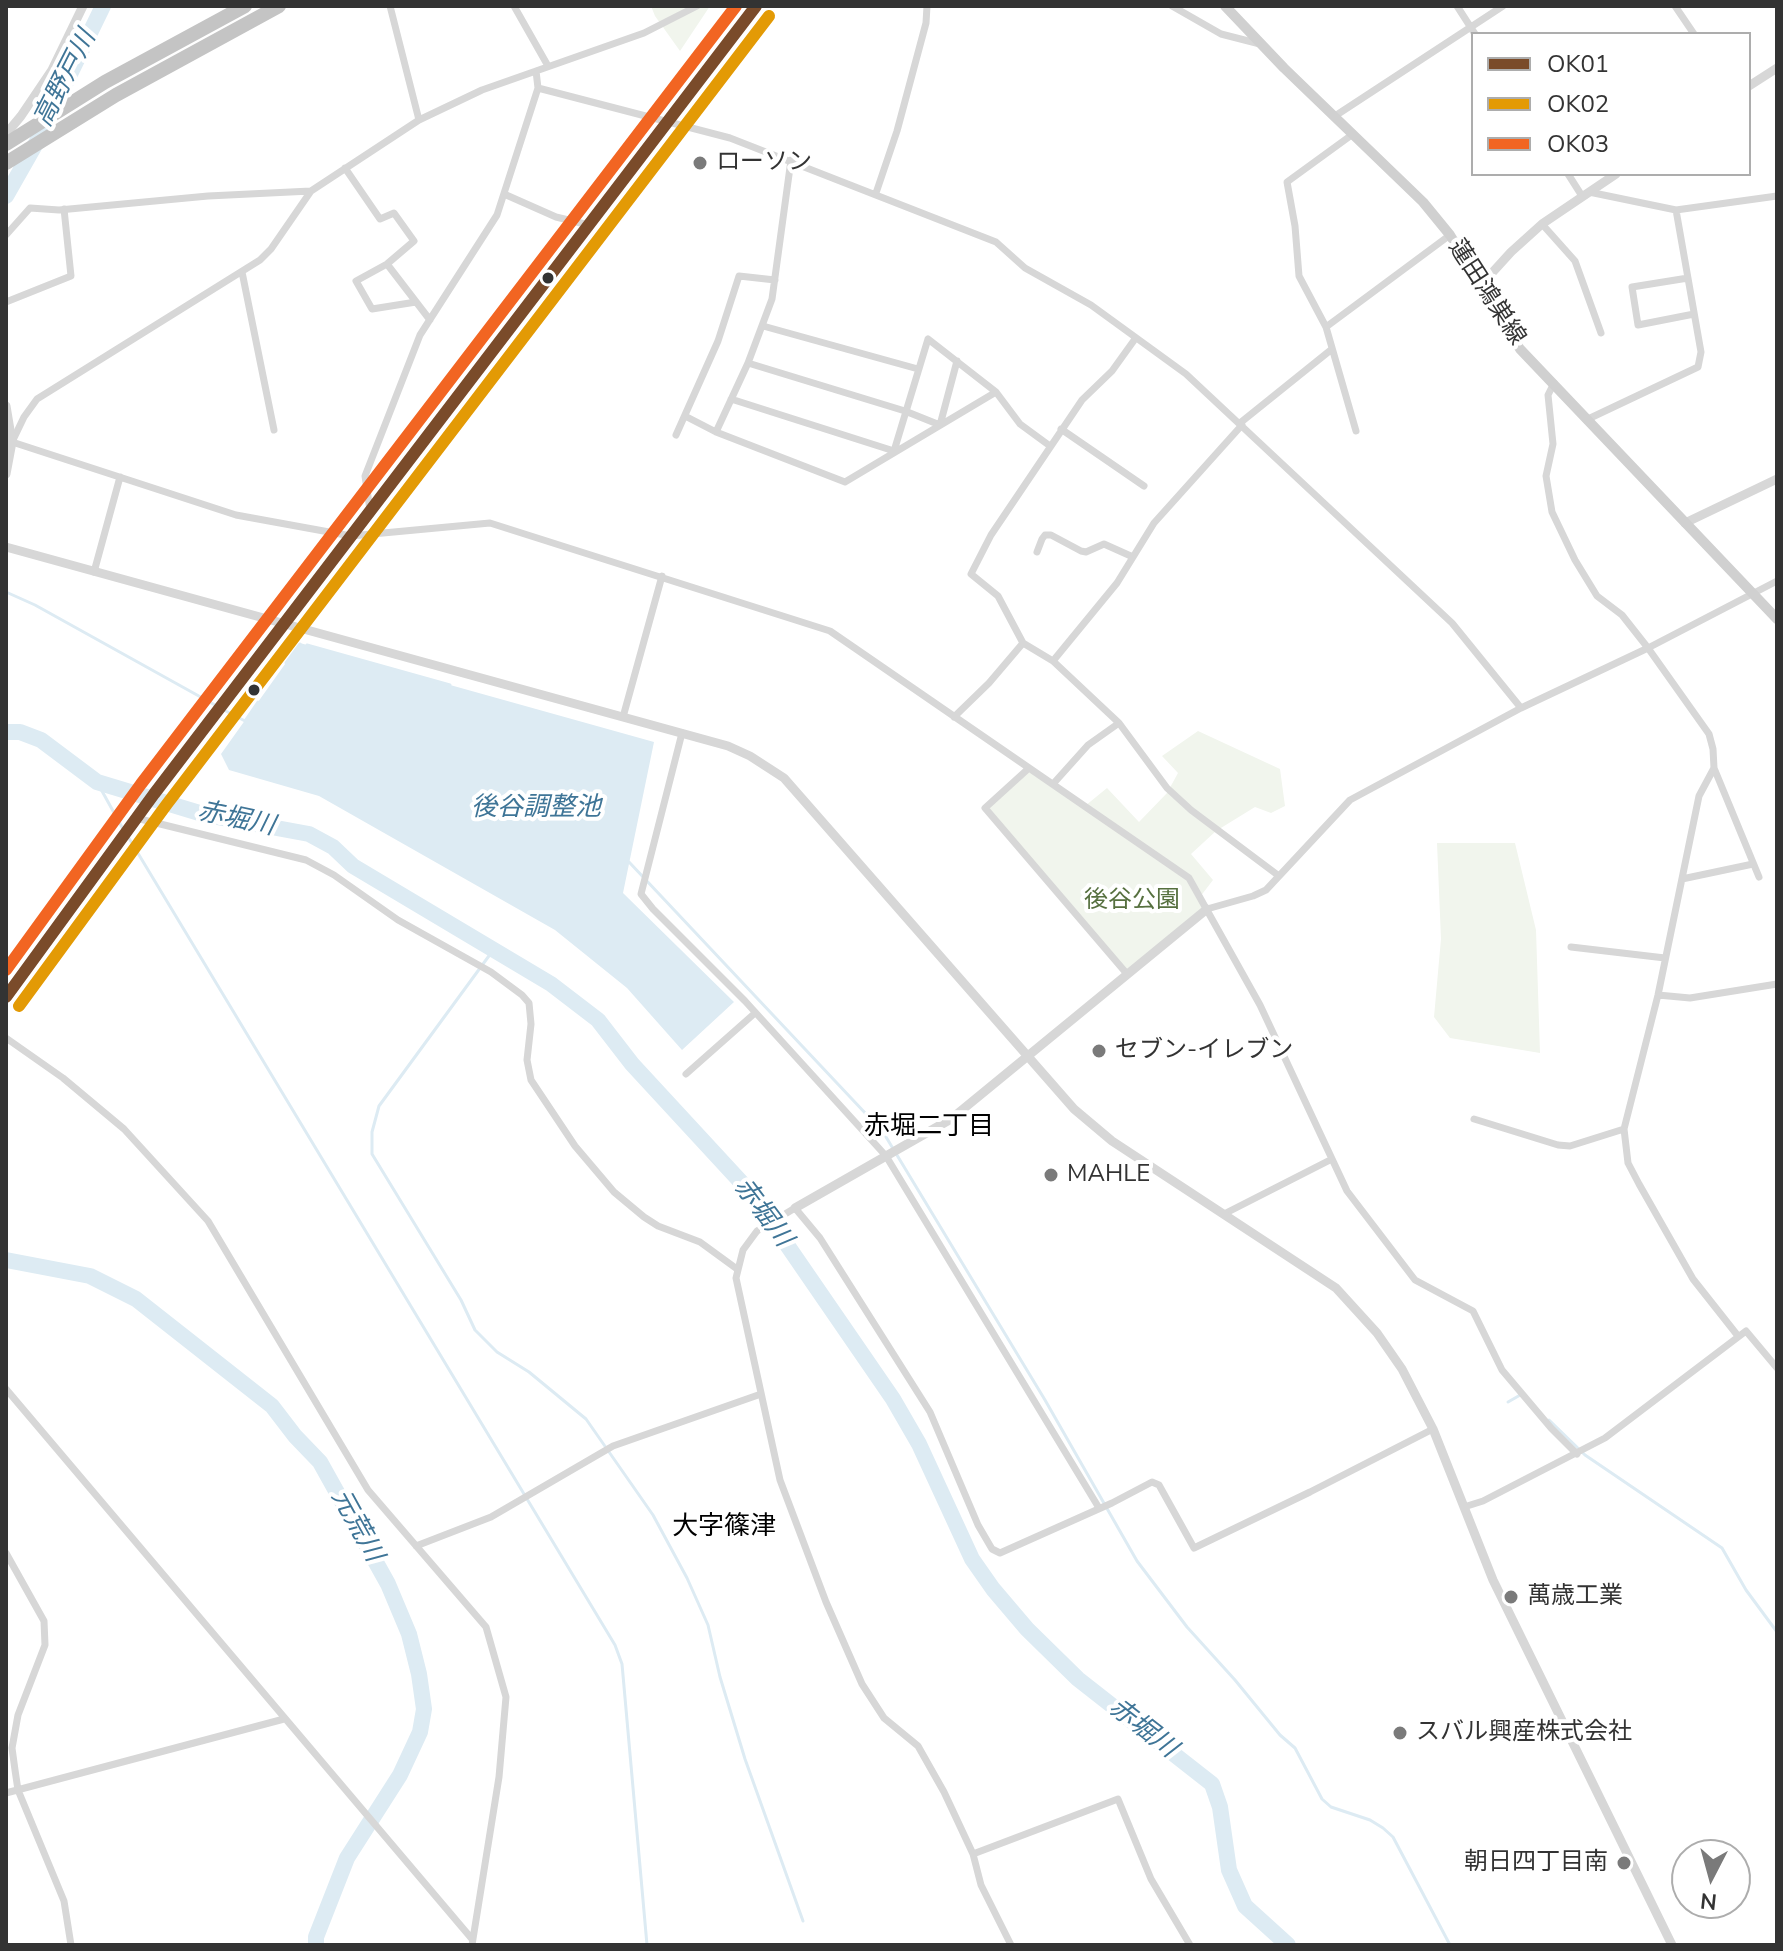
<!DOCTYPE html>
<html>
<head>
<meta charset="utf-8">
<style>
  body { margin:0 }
  #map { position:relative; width:1783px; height:1951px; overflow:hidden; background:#fff; font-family:"Nunito Sans",sans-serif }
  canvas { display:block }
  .frame { position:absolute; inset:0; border:8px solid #333; pointer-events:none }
  .legend { position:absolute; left:1471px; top:32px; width:280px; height:144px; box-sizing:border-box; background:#fff; border:2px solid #adadad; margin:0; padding:10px 14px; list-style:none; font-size:24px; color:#333 }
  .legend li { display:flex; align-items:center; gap:16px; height:40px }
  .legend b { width:40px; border:2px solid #adadad }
  .north { position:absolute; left:1671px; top:1839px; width:80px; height:80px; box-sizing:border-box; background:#fff; border:2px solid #adadad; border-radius:50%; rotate:186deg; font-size:22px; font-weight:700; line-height:32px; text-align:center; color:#333 }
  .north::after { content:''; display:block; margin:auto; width:28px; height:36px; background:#7a7a7a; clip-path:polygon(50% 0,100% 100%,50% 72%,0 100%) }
</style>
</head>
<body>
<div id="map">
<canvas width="1783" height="1951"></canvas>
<div class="frame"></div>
<ul class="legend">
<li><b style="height:10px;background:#7a4b2a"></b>OK01</li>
<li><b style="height:10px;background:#e39a05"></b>OK02</li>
<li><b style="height:10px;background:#f26522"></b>OK03</li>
</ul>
<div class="north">N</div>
</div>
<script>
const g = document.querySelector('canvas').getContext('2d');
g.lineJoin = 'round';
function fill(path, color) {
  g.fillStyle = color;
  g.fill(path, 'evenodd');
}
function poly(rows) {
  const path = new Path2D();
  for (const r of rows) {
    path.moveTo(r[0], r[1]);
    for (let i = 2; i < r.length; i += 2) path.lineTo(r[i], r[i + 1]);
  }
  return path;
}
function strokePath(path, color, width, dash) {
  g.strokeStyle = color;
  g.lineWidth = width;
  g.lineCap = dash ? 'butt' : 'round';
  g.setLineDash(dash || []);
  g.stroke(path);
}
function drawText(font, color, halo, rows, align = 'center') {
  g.font = font + ' "Nunito Sans","Noto Sans JP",sans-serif';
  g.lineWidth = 8;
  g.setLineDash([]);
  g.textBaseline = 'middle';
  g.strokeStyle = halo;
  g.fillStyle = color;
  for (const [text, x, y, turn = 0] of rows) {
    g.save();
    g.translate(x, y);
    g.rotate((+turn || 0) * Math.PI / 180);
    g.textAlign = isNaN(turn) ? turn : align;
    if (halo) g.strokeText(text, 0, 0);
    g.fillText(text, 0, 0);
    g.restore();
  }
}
const green = poly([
  [651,6,710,6,680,51,655,16],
  [1198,731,1280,769,1285,806,1271,813,1255,807,1216,831,1191,854,1213,880,1200,897,1207,909,1127,974,985,808,1029,768,1085,806,1107,788,1139,822,1167,793,1178,773,1162,756],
  [1437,843,1515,843,1536,930,1540,1053,1450,1038,1434,1017,1441,939]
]);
const water = poly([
  [300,643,654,742,623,893,734,1002,682,1050,627,988,555,930,319,796,229,770,221,754]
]);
const stream = poly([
  [6,592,35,605,215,705],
  [307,645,450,685],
  [286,663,300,644],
  [222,709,245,721,258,702],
  [97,782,123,829],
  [127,835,615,1645,622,1664,647,1945],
  [629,862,883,1132,1045,1400,1137,1561,1187,1627,1235,1680,1280,1735,1295,1748,1322,1799,1331,1807,1370,1820,1383,1828,1393,1837,1450,1945],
  [494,949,379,1106,372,1132,372,1154,461,1300,475,1330,497,1352,529,1372,586,1419,653,1515,687,1578,708,1625,720,1677,745,1759,803,1921],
  [1508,1402,1522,1394],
  [1549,1420,1585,1455,1722,1548,1746,1590,1777,1632]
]);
const river = poly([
  [6,196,39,138,103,6],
  [6,732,20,732,41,740,97,782,206,815,309,834,333,847,353,866,551,984,598,1020,632,1064,752,1194,893,1399,919,1444,972,1559,993,1589,1027,1629,1078,1679,1212,1784,1220,1807,1229,1870,1245,1906,1288,1945],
  [6,1260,90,1276,136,1299,272,1406,295,1436,320,1462,388,1584,409,1634,419,1674,424,1709,420,1732,400,1775,347,1858,316,1937,316,1945]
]);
const minor = poly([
  [390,6,419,120],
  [514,6,548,66],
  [1172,6,1221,34,1260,44],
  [1457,6,1475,34],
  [1675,6,1694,34],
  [538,88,730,138,996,242,1025,268,1091,305,1186,374,1452,623,1521,708],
  [1335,116,1503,6],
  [1353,134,1287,182,1295,226,1299,276,1326,327,1356,431],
  [345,168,380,219,394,213,414,241,387,264,356,281,372,309,416,302],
  [1568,174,1582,196],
  [1589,192,1676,210,1777,196],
  [876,193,897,131,926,23,927,6],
  [504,194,556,217,589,225],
  [1542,224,1575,261,1601,333],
  [6,235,30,208,59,210,208,196,311,191],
  [387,264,430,320],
  [242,272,274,430],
  [1688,278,1632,287,1638,325,1694,314],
  [6,302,71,276,64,209],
  [763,326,918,369],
  [1326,327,1450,235],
  [748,363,905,411,940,425,957,361],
  [1554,383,1548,395,1553,444,1546,476,1552,512,1575,560,1597,596,1622,615,1648,648,1709,734,1713,749,1714,768,1699,796,1658,995,1624,1129,1628,1163,1639,1184,1693,1279,1738,1336],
  [996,392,1020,424,1050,446],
  [731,399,894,451],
  [685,416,716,432,845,482,996,392,928,339,894,451],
  [1586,420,1698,367,1701,352,1676,210],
  [1240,423,1332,349],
  [1061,429,1144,486],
  [716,432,748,363,772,299,791,160],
  [676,435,718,341,739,276,775,280],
  [6,440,236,515,351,536,490,523,830,631,1189,878,1260,1005,1347,1191,1415,1280,1473,1311,1502,1370,1551,1428,1577,1454],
  [12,442,24,417,37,399,260,260,271,249,311,191,419,120,482,90,644,33,697,6],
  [370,510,365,476,420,335,497,215,538,88,536,71],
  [1037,552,1042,539,1045,535,1051,535,1081,551,1086,552,1104,544,1133,557],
  [94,572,120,477],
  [1023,643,998,596,971,574,991,535,1082,400,1112,371,1135,339],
  [1053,661,1117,583,1154,523,1242,425],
  [623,717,662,576],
  [954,717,989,683,1023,643,1053,661,1119,723],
  [682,733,641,894,653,909,745,1001,886,1156,1099,1508],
  [1029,768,985,808,1127,974],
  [1714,768,1759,877],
  [1053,784,1088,745,1119,723,1167,788,1191,810,1279,876],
  [136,818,306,860,334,875,398,920,491,972,522,995,529,1003,531,1024,527,1060,531,1080,575,1146,614,1192,644,1217,658,1226,700,1242,737,1269],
  [1682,879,1753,864],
  [1207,909,1253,896,1266,890,1350,800,1521,708,1648,648,1777,581],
  [1571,947,1665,958],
  [1658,995,1690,998,1777,984],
  [6,1038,63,1078,124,1129,208,1221,368,1490,486,1627,506,1697,499,1777,472,1945],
  [686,1074,755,1013],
  [1474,1119,1558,1145,1570,1146,1624,1129],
  [1224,1214,1332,1159],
  [6,1389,472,1939],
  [1464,1507,1483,1501,1605,1438,1746,1331,1777,1368],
  [416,1546,491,1517,613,1446,761,1394],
  [6,1553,44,1621,45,1645,18,1715,12,1748,15,1770,18,1790,64,1901,71,1945],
  [6,1793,284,1719],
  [973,1854,1118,1799,1151,1879,1190,1945],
  [1011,1945,981,1885,973,1854,944,1792,918,1746,884,1718,862,1684,826,1602,780,1480,736,1278,743,1250,757,1231,795,1208,820,1238,930,1412,978,1525,992,1549,1000,1553,1112,1503,1152,1482,1159,1485,1194,1548,1310,1492,1433,1429]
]);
const tertiary = poly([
  [1749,86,1777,68],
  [6,134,21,116,52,70,83,6],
  [1481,285,1511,252,1542,224,1616,174],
  [6,406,12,442,6,474],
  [1685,523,1777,479],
  [6,547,728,746,750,756,784,778,1074,1109,1112,1141,1336,1288,1377,1333,1402,1369,1433,1429,1493,1580,1672,1945],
  [795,1208,951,1119,1207,909]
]);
const secondary = poly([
  [1225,6,1284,68,1423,202,1450,235,1520,349,1777,619]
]);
const primary = poly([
  [6,997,154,794,756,6]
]);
const motorway = poly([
  [6,144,105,82,245,6],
  [6,163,116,95,279,6]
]);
const bus1 = poly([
  [6,997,154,794,756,6]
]);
const bus2 = poly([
  [19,1006,167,804,769,16]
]);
const bus3 = poly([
  [6,970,141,784,736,6]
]);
const markers = [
  [700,163,8,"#7a7a7a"],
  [548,278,7,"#333"],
  [254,690,7,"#333"],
  [1099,1051,8,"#7a7a7a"],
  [1051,1175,8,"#7a7a7a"],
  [1511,1597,8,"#7a7a7a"],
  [1400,1733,8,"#7a7a7a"],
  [1624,1863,8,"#7a7a7a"]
];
const poiNames = [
  ["ローソン",716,163],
  ["セブン-イレブン",1115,1051],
  ["MAHLE",1067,1175],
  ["萬歳工業",1527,1597],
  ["スバル興産株式会社",1416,1733],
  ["朝日四丁目南",1608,1863,"right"]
];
const streetNames = [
  ["蓮田鴻巣線",1486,293,57]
];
const parkNames = [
  ["後谷公園",1132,901]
];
const waterNames = [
  ["高野戸川",66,79,-63],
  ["後谷調整池",536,809],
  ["赤堀川",236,820,12],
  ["赤堀川",762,1213,53],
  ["元荒川",356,1526,61],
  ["赤堀川",1142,1729,38]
];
const neighbourhoodNames = [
  ["赤堀二丁目",929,1128],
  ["大字篠津",724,1528]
];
fill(green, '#f1f5ed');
fill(water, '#ddebf3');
strokePath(stream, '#ddebf3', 3);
strokePath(river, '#ddebf3', 16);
strokePath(minor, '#d7d7d7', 7);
strokePath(tertiary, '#d7d7d7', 9);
strokePath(secondary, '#d0d0d0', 10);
strokePath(primary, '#cacaca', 11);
strokePath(motorway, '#c4c4c4', 14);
strokePath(bus1, '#7a4b2a', 12);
strokePath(bus2, '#e39a05', 12);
strokePath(bus3, '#f26522', 12);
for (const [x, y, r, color] of markers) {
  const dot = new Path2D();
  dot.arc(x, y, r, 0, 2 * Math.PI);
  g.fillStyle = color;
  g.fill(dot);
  strokePath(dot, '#fff', 3);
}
drawText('24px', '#333', '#fff', poiNames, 'left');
drawText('24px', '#333', '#fff', streetNames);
drawText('24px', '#56703f', '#fff', parkNames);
drawText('italic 26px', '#3f7597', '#fff', waterNames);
drawText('26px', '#000', '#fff', neighbourhoodNames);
</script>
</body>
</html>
